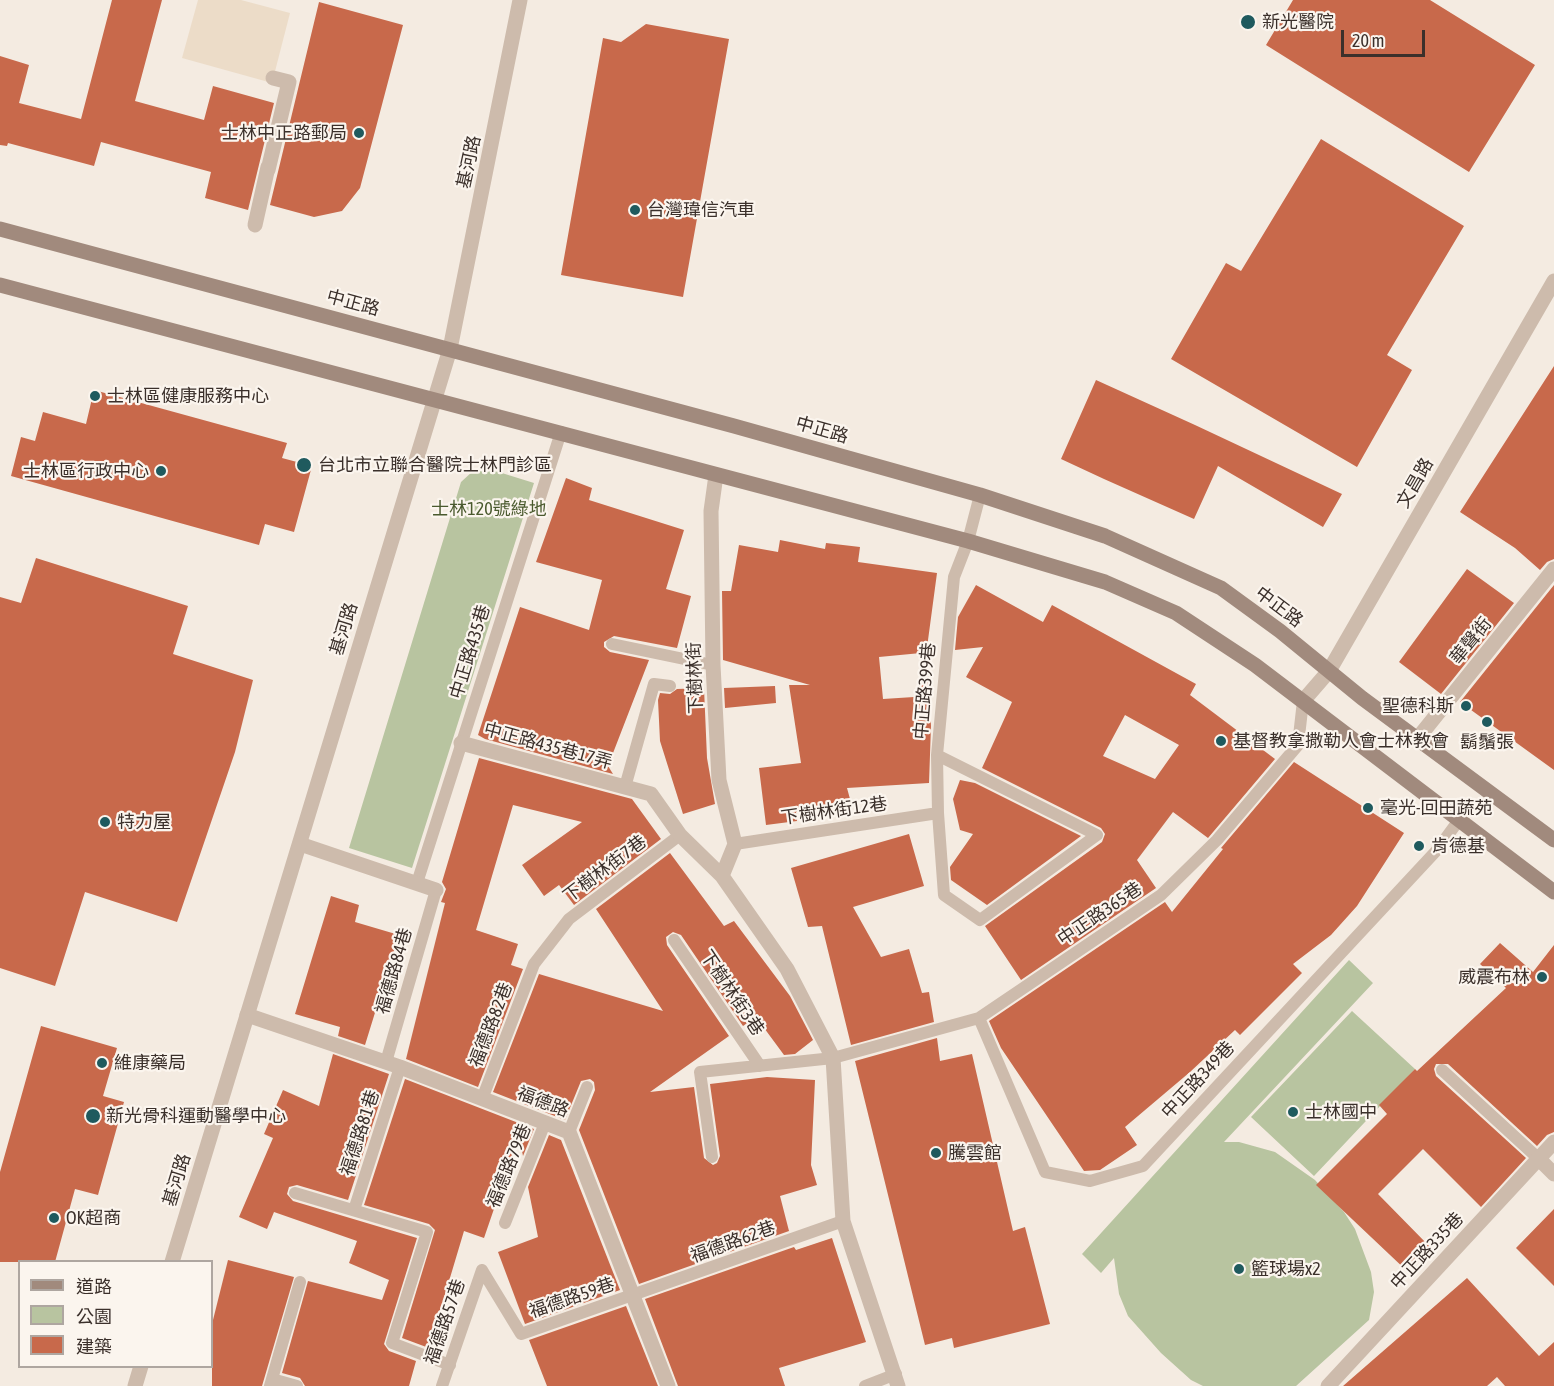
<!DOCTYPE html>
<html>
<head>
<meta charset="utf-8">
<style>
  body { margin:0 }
  #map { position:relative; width:1554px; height:1386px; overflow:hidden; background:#f4ebe1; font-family:"Asap Condensed","Noto Sans TC",sans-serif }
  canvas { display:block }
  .legend { position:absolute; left:18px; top:1260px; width:195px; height:108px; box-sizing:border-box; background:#fbf5ee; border:2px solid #aea6a0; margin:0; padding:8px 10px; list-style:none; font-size:18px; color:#3b302b }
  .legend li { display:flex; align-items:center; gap:12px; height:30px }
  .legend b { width:30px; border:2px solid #aea6a0 }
  .scale { position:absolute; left:1341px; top:30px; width:84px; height:27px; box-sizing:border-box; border:3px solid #3b302b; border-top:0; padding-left:8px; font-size:18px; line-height:21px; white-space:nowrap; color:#3b302b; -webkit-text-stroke:4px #fbf5ee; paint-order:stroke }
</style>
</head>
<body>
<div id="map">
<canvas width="1554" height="1386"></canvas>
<ul class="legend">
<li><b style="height:8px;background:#a18a7d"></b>道路</li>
<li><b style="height:16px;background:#b8c4a0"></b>公園</li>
<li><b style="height:16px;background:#c8694b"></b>建築</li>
</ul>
<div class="scale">20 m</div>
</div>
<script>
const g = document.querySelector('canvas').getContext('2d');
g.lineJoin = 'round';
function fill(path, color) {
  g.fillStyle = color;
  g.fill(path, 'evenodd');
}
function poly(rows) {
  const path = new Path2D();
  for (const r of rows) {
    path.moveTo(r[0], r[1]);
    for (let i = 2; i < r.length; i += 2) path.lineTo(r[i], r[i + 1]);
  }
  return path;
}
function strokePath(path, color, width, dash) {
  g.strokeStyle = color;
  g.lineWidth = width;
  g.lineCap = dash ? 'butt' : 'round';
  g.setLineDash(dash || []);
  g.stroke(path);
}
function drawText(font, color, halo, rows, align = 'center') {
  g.font = font + ' "Asap Condensed","Noto Sans TC",sans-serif';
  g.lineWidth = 4.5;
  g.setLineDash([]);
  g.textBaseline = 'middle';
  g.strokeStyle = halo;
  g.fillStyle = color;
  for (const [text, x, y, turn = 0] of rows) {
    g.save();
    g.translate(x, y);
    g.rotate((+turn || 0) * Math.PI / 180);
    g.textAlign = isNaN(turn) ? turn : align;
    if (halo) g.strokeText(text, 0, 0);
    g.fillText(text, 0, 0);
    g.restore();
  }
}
const green = poly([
  [489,469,534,483,412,868,349,848,461,482,473,471],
  [1349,960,1373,983,1224,1142,1239,1142,1275,1152,1315,1180,1344,1212,1355,1229,1371,1272,1374,1292,1369,1320,1296,1386,1203,1386,1191,1380,1161,1353,1128,1316,1119,1294,1114,1258,1101,1273,1082,1254],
  [1352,1011,1415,1069,1314,1176,1251,1117]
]);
const plaza = poly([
  [198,0,241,0,290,13,272,83,182,58]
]);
const building = poly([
  [112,0,162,0,135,101,204,120,213,86,274,103,248,210,205,198,211,172,101,142,94,166,8,143,7,146,0,145,0,56,29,65,19,103,81,119],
  [1293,0,1430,0,1535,65,1469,172,1266,45],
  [319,2,403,25,360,188,342,211,314,217,270,205],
  [646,24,729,39,683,297,561,275,603,38,621,42],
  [1321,139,1464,226,1387,355,1412,370,1357,467,1171,359,1226,263,1241,271],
  [1554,366,1554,559,1547,562,1540,570,1515,548,1460,512],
  [1096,380,1195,425,1342,494,1323,527,1218,466,1194,519,1104,479,1061,459],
  [94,390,287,443,282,458,312,466,294,532,265,524,259,545,11,476,21,437,35,441,43,412,86,424],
  [566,478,592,488,589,500,684,530,666,589,691,596,677,648,614,636,604,642,604,647,610,652,649,660,608,766,613,774,485,739,478,735,520,607,589,630,602,580,536,562],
  [780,540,825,549,826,543,860,547,858,562,937,573,926,655,921,653,879,657,883,699,914,697,928,672,931,726,929,783,847,788,850,799,796,812,797,821,766,825,759,768,801,763,789,685,810,685,723,660,722,591,731,591,739,545,778,552],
  [36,558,188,606,173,654,253,680,235,752,177,922,85,892,55,986,0,968,0,597,21,603],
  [1467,569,1514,603,1441,694,1399,662],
  [976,585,1043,622,1052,605,1196,684,1190,695,1275,759,1208,838,1173,812,1137,860,1156,888,1021,980,985,926,1102,842,1105,834,1101,828,982,768,1012,702,966,677,983,647,955,650,958,617],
  [1125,715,1179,745,1155,779,1103,756],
  [1554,585,1554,770,1460,702],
  [775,686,776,703,725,708,724,688],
  [704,688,707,758,715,804,683,814,660,741,658,700,660,693,670,694,677,689],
  [479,758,632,799,661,839,574,905,559,885,544,896,522,865,582,822,513,805,476,930,518,944,511,965,523,969,478,1087,406,1059,445,903,441,902,446,889,442,882],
  [1294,762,1404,833,1357,906,1331,935,1293,964,1302,973,1240,1035,1235,1030,1190,1072,1125,1127,1137,1145,1100,1170,1084,1171,1001,1048,989,1021,1165,902,1172,912,1223,849,1221,848],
  [960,780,975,783,1081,836,987,905,951,880,950,867,973,834,960,830,953,799],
  [909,834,924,886,853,907,881,957,909,949,922,993,929,992,934,1022,851,1045,822,926,808,927,791,868],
  [670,853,724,926,734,921,790,996,813,1040,795,1054,784,1055,756,1017,743,1026,681,935,673,932,666,937,667,945,729,1036,650,1092,694,1087,704,1158,713,1165,717,1163,720,1156,710,1084,767,1077,815,1080,811,1165,817,1185,780,1196,789,1231,639,1284,579,1130,595,1090,594,1082,590,1079,581,1081,565,1120,493,1092,539,974,663,1011,596,909],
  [331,896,359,905,355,922,399,935,365,1045,338,1036,340,1027,295,1014],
  [1500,943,1533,972,1554,945,1554,1132,1547,1135,1537,1146,1448,1064,1436,1064,1434,1069,1436,1076,1526,1158,1481,1207,1423,1149,1378,1194,1431,1248,1408,1272,1316,1185,1387,1114,1379,1105,1415,1069,1417,1071,1506,988,1480,964],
  [41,1026,117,1048,103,1096,124,1102,98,1195,75,1189,55,1262,0,1262,0,1172],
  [937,1038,940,1061,972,1054,1013,1231,1025,1227,1050,1324,954,1348,952,1338,925,1345,855,1061],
  [333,1054,389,1074,348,1200,297,1185,289,1187,287,1194,293,1201,417,1238,384,1344,389,1351,416,1361,409,1386,305,1386,300,1378,282,1373,308,1281,382,1300,389,1280,349,1263,357,1241,274,1212,267,1229,239,1217,273,1138,264,1134,283,1090,319,1106],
  [405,1079,534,1129,523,1156,519,1136,484,1238,464,1231,429,1348,402,1338,435,1230,429,1224,364,1205],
  [549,1135,561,1140,620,1290,525,1324,498,1252,538,1237,528,1187],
  [1554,1209,1554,1286,1516,1248],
  [832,1238,866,1342,779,1368,785,1386,678,1386,645,1299,794,1247,796,1250],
  [228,1260,294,1277,262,1386,212,1386,212,1324],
  [1467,1278,1539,1356,1554,1342,1554,1386,1505,1386,1497,1377,1487,1386,1343,1386],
  [626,1306,658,1386,547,1386,529,1340]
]);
const service = poly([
  [612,644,713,665],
  [937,755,1097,835,980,920,944,895,938,813,937,755,954,577,968,541,980,495],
  [625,787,654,684,670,686],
  [735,844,938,813],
  [417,883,561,432],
  [674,940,760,1066],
  [979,1018,1045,1172,1090,1181,1143,1166,1437,850,1459,820],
  [386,1062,436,890],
  [1442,1070,1539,1159],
  [482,1099,534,964,569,919,680,835],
  [569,1132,587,1087],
  [712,1157,700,1072,833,1058,979,1018,1161,895,1217,840,1298,745,1303,701],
  [295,1193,427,1232,392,1343,450,1365],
  [354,1210,400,1067],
  [505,1223,545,1123],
  [482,1270,521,1334,843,1221],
  [272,1379,297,1386],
  [270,1386,300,1282],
  [442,1386,482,1270],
  [865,1386,896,1374]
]);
const pedestrian = poly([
  [268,170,289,82,273,78],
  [255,225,268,167]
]);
const minor = poly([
  [716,475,711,511,713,665,719,780,735,844,722,876,787,969,833,1058,843,1221,898,1386],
  [1303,701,1329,671,1554,281],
  [1418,738,1554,569],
  [461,743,651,794,680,835,722,876],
  [300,844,436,890],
  [247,1015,400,1067,569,1132,668,1386],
  [1539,1159,1554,1174],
  [1328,1386,1554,1142]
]);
const tertiary = poly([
  [172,1262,450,349,520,0],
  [135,1386,141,1366]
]);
const secondary = poly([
  [0,229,734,426,980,495,1105,536,1221,588,1280,631,1362,698,1554,840],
  [0,285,968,541,1105,582,1176,613,1255,665,1554,892]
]);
const markers = [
  [1248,22,8,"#1f5a5e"],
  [359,133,6,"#1f5a5e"],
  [635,210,6,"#1f5a5e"],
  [95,396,6,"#1f5a5e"],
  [304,465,8,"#1f5a5e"],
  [161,471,6,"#1f5a5e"],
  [1466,706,6,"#1f5a5e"],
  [1487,722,6,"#1f5a5e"],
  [1221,741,6,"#1f5a5e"],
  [1368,808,6,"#1f5a5e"],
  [105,822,6,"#1f5a5e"],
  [1419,846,6,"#1f5a5e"],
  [1542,977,6,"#1f5a5e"],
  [102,1063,6,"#1f5a5e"],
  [1293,1112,6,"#1f5a5e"],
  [93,1116,8,"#1f5a5e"],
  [936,1153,6,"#1f5a5e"],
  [54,1218,6,"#1f5a5e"],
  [1239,1269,6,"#1f5a5e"]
];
const poiNames = [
  ["新光醫院",1262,22],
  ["士林中正路郵局",347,133,"right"],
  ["台灣瑋信汽車",647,210],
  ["士林區健康服務中心",107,396],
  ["台北市立聯合醫院士林門診區",318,465],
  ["士林區行政中心",149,471,"right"],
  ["聖德科斯",1454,706,"right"],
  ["基督教拿撒勒人會士林教會",1233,741],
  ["鬍鬚張",1487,742,"center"],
  ["毫光-回田蔬苑",1380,808],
  ["特力屋",117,822],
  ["肯德基",1431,846],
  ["威震布林",1530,977,"right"],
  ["維康藥局",114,1063],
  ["士林國中",1305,1112],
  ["新光骨科運動醫學中心",106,1116],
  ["騰雲館",948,1153],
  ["OK超商",66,1218],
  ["籃球場x2",1251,1269]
];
const streetNames = [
  ["基河路",469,162,-78],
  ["中正路",353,303,15],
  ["中正路",822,430,16],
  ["文昌路",1415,483,-60],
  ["中正路",1279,607,37],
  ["基河路",344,629,-73],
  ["華聲街",1471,641,-51],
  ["中正路435巷",470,652,-73],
  ["下樹林街",695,678,-92],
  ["中正路399巷",925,691,-85],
  ["中正路435巷17弄",548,746,15],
  ["下樹林街12巷",834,811,-8],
  ["下樹林街7巷",605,869,-37],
  ["中正路365巷",1100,914,-34],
  ["福德路84巷",394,971,-74],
  ["下樹林街3巷",732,993,56],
  ["福德路82巷",491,1025,-69],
  ["中正路349巷",1198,1080,-47],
  ["福德路",543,1102,21],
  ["福德路81巷",360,1133,-72],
  ["福德路79巷",509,1166,-68],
  ["基河路",177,1180,-73],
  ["福德路62巷",733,1242,-20],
  ["中正路335巷",1427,1251,-47],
  ["福德路59巷",572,1298,-19],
  ["福德路57巷",445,1322,-71]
];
const parkNames = [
  ["士林120號綠地",489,509]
];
fill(green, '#b8c4a0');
fill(plaza, '#ecdcc8');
fill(building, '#c8694b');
strokePath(service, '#cdbbac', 12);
strokePath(pedestrian, '#cdbbac', 15);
strokePath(minor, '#cdbbac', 15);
strokePath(tertiary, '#cdbbac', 15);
strokePath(secondary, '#a18a7d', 15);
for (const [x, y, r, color] of markers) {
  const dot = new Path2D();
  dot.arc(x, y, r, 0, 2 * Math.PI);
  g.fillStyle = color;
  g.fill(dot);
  strokePath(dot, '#fbf5ee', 2);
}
drawText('18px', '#3b302b', '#fbf5ee', poiNames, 'left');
drawText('18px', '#3b302b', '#fbf5ee', streetNames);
drawText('18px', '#4a5a2e', '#fbf5ee', parkNames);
</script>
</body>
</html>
